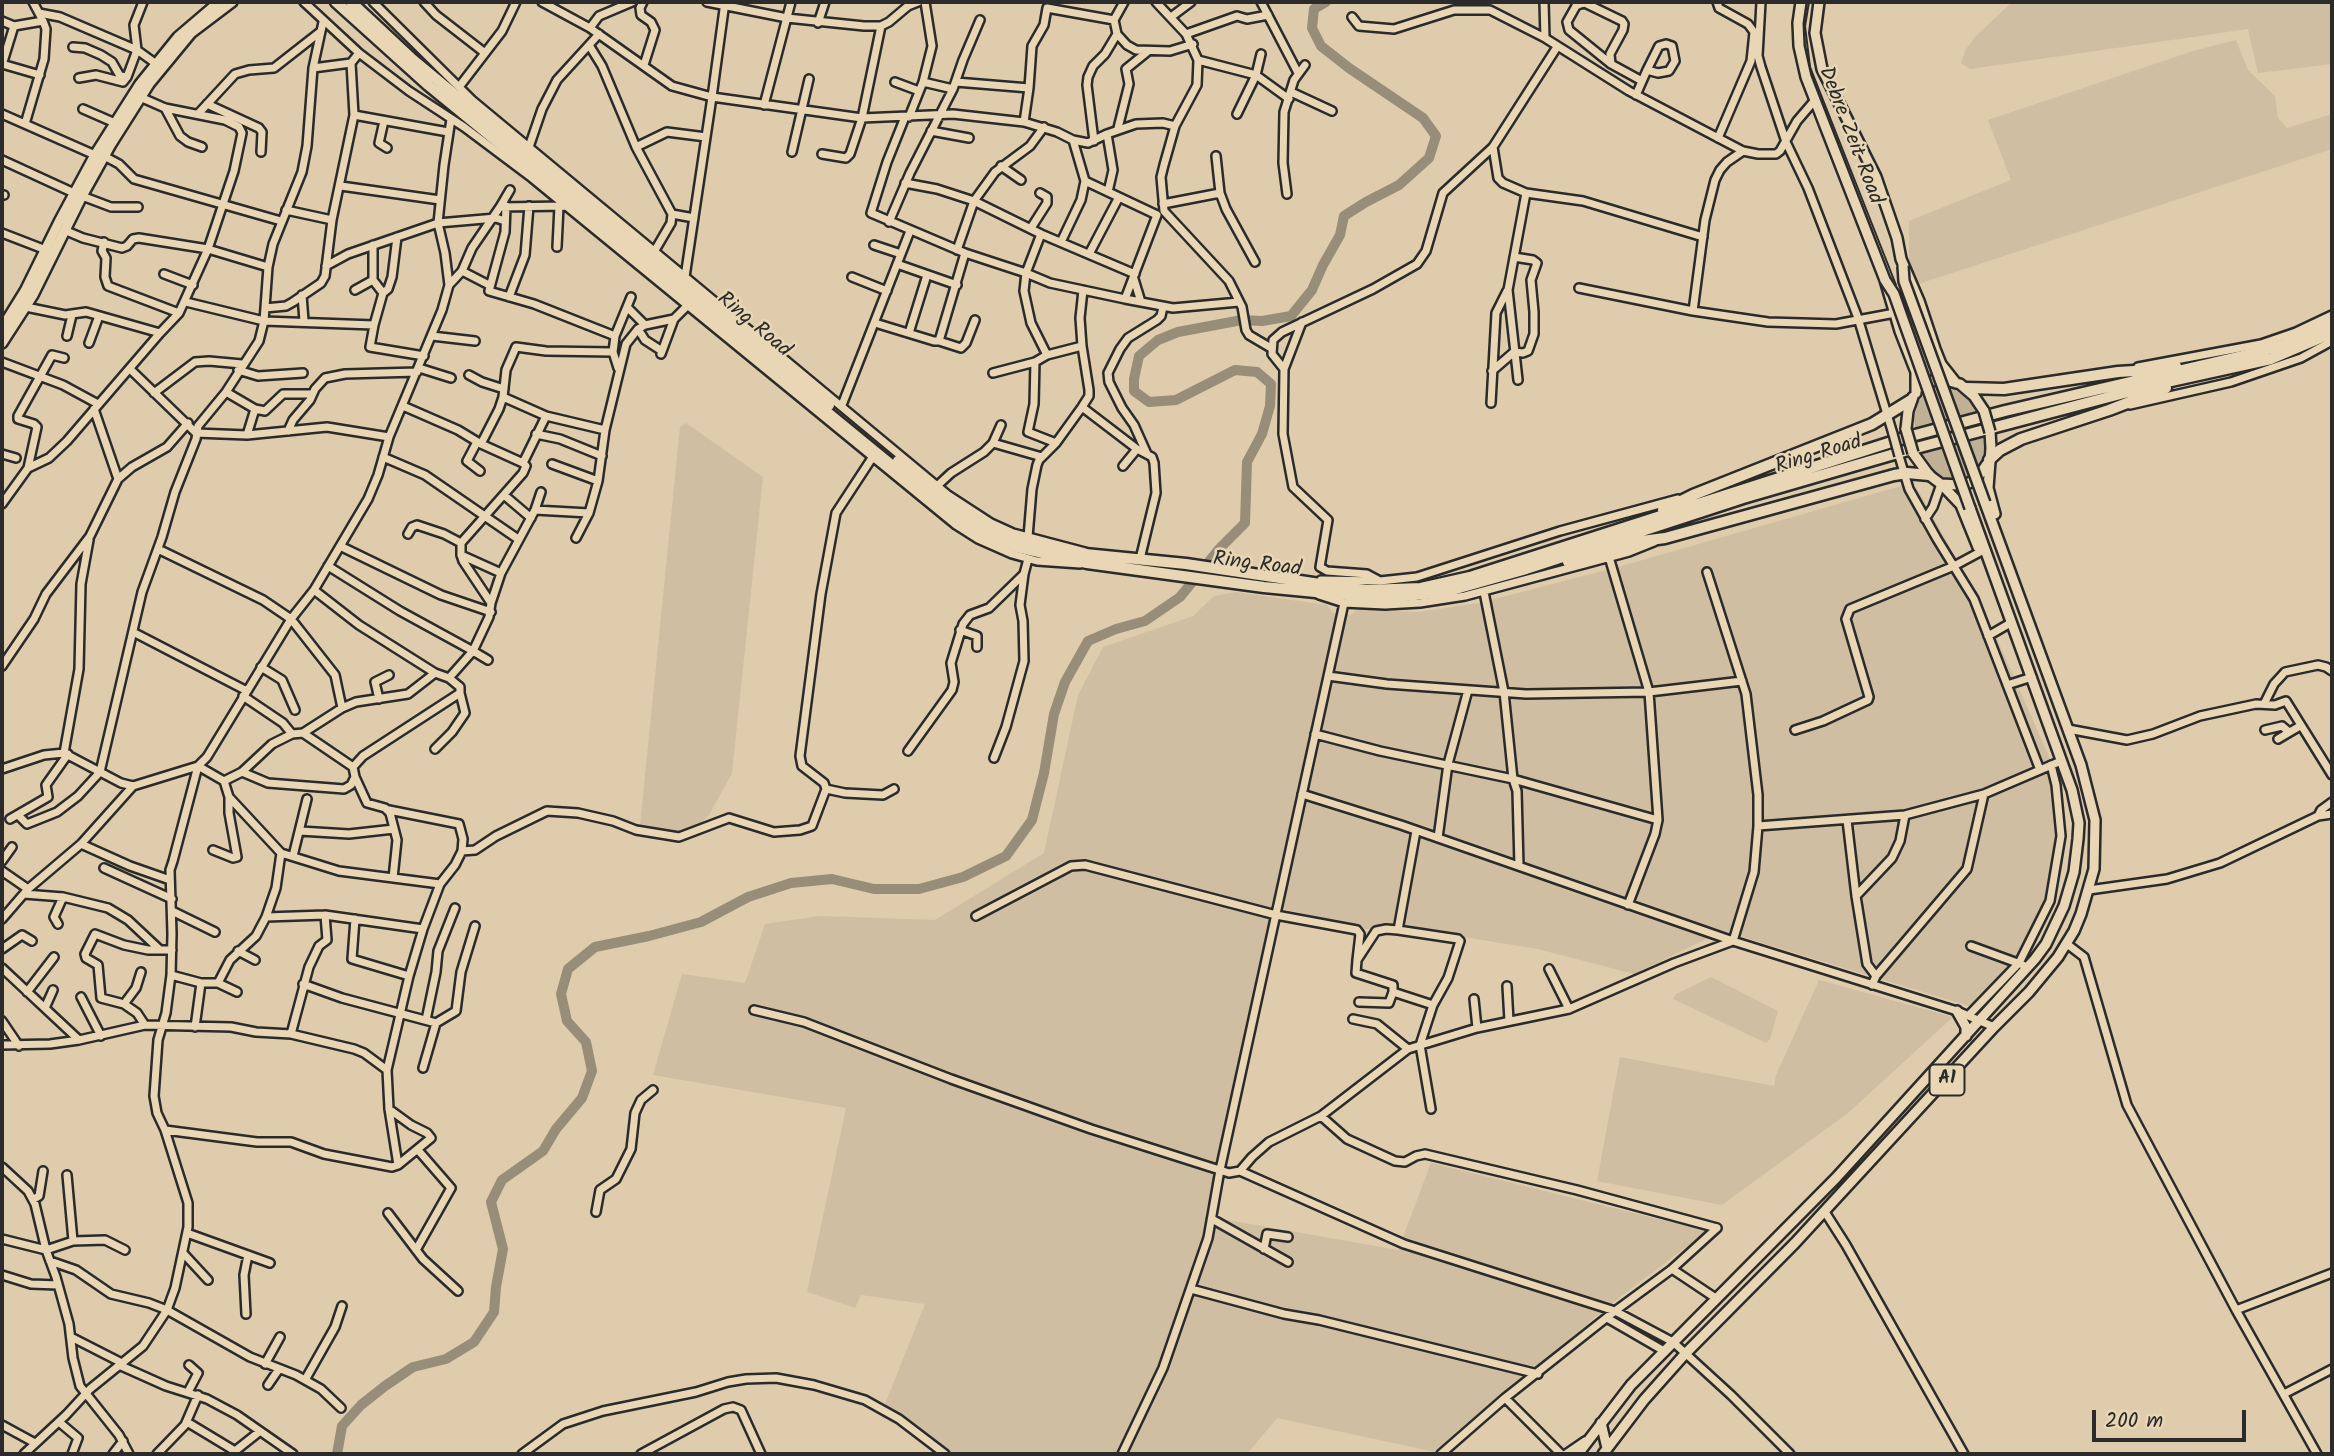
<!DOCTYPE html>
<html>
<head>
<meta charset="utf-8">
<style>
  body { margin:0 }
  #map { position:relative; width:2334px; height:1456px; overflow:hidden; background:#deccac; font-family:Kalam,sans-serif }
  canvas { display:block }
  .frame { position:absolute; inset:0; border:4px solid #2b2b2b; pointer-events:none }
  .scale { position:absolute; left:2092px; top:1410px; width:154px; height:32px; box-sizing:border-box; border:4px solid #2b2b2b; border-top:0; padding-left:9px; font-size:21px; line-height:24px; white-space:nowrap; color:#2b2b2b; -webkit-text-stroke:5px #e9d6b4; paint-order:stroke }
</style>
</head>
<body>
<div id="map">
<canvas width="2334" height="1456"></canvas>
<div class="frame"></div>
<div class="scale">200 m</div>
</div>
<script>
const g = document.querySelector('canvas').getContext('2d');
g.lineJoin = 'round';
function fill(path, color) {
  g.fillStyle = color;
  g.fill(path, 'evenodd');
}
function poly(rows) {
  const path = new Path2D();
  for (const r of rows) {
    path.moveTo(r[0], r[1]);
    for (let i = 2; i < r.length; i += 2) path.lineTo(r[i], r[i + 1]);
  }
  return path;
}
function strokePath(path, color, width, dash) {
  g.strokeStyle = color;
  g.lineWidth = width;
  g.lineCap = dash ? 'butt' : 'round';
  g.setLineDash(dash || []);
  g.stroke(path);
}
function drawText(font, color, halo, rows, align = 'center') {
  g.font = font + ' Kalam,sans-serif';
  g.lineWidth = 5;
  g.setLineDash([]);
  g.textBaseline = 'middle';
  g.strokeStyle = halo;
  g.fillStyle = color;
  for (const [text, x, y, turn = 0] of rows) {
    g.save();
    g.translate(x, y);
    g.rotate((+turn || 0) * Math.PI / 180);
    g.textAlign = isNaN(turn) ? turn : align;
    if (halo) g.strokeText(text, 0, 0);
    g.fillText(text, 0, 0);
    g.restore();
  }
}
const built = poly([
  [2012,2,2332,2,2332,64,2258,73,2248,29,1970,69,1961,63,1966,49,1976,36],
  [2236,40,2248,70,2275,96,2278,118,2287,128,2332,114,2332,149,1912,286,1909,267,1909,221,2011,180,1988,120,2193,51],
  [686,423,763,477,732,773,709,815,691,834,640,826,680,427],
  [1901,486,1918,490,1981,603,2059,779,2064,816,2062,869,2055,897,2045,922,2016,973,1982,1010,1723,931,1634,974,1538,949,1408,928,1366,929,1272,906,1205,1216,1398,1250,1431,1163,1707,1231,1611,1304,1435,1452,1277,1418,1247,1454,950,1454,933,1438,885,1404,925,1304,861,1295,855,1308,807,1292,846,1108,653,1075,682,974,745,983,765,924,820,916,935,920,1044,853,1078,695,1103,647,1193,616,1214,596,1236,592,1327,605,1333,613,1351,615,1356,610,1418,612,1479,603,1618,567],
  [1711,977,1778,1011,1770,1039,1766,1043,1673,999,1676,994],
  [1819,980,1953,1017,1848,1113,1722,1205,1597,1181,1620,1057,1774,1086,1776,1075]
]);
const green = poly([
  [1947,385,1967,398,1978,415,1916,434,1914,419,1918,402,1930,389],
  [1983,434,1984,449,1981,465,1969,479,1952,482,1945,480,1932,469,1921,452]
]);
const river = poly([
  [337,1454,342,1426,361,1405,385,1386,413,1367,446,1359,474,1342,494,1312,496,1287,503,1249,491,1202,502,1180,543,1151,556,1129,582,1098,592,1071,586,1042,567,1021,561,994,568,969,595,947,649,936,701,922,748,897,791,883,832,879,874,889,919,889,963,877,1006,856,1032,820,1044,773,1054,714,1065,682,1088,641,1116,629,1145,621,1180,597,1220,548,1245,523,1247,462,1262,434,1270,406,1271,384,1257,372,1235,370,1176,400,1149,402,1134,391,1134,379,1139,356,1158,340,1178,332,1242,320,1262,321,1291,316,1312,290,1323,265,1340,235,1344,216,1366,202,1399,185,1429,158,1436,136,1423,118,1349,68,1321,46,1312,28,1314,9,1326,2]
]);
const minor = poly([
  [33,2,41,17],
  [143,2,134,25,137,50,155,63],
  [304,2,359,53,409,91,464,127,532,178,956,525,978,539,1012,554,1037,561,1080,564],
  [373,2,472,100,948,495,991,523,1013,533,1085,552],
  [424,2,436,15,485,53],
  [542,2,590,28,672,86,712,97,685,277],
  [643,2,640,8,641,15,651,22,655,30,644,65],
  [707,2,787,18,864,26,881,26,889,22,908,6,918,2],
  [725,2,712,97,862,118,953,114,1024,122,1057,132,1073,140,1085,181,1157,215,1125,299,1050,283,1026,273,1041,234,974,201,937,189,905,183],
  [1156,2,1186,34,1198,60,1197,85,1175,126,1164,165,1161,177,1164,211,1229,281,1242,307,1246,330,1249,335,1271,348],
  [1261,2,1298,73],
  [1544,2,1545,38],
  [1717,2,1719,8,1748,24,1754,32,1751,61,1718,138],
  [1761,2,1758,56,1761,67,1786,142,1808,188,1858,318,1893,434],
  [39,13,60,17,137,50,127,77,123,82,96,75,79,78],
  [1171,17,1191,2],
  [1352,17,1359,26,1394,29,1454,10,1490,10,1545,38,1629,91,1743,151,1758,154,1776,154,1780,151,1797,121,1815,100],
  [1114,20,1117,34,1127,45,1136,50,1170,51,1193,44],
  [2,21,14,26,43,21,46,29,44,59,25,124],
  [818,23,825,2],
  [590,28,599,16,632,2],
  [1186,34,1237,16,1247,19,1268,15],
  [589,45,602,66,636,147,672,214,671,223,654,252],
  [73,47,85,48,101,55,112,62,120,76,127,77],
  [1198,60,1256,75,1289,99],
  [2,64,40,75],
  [1611,64,1610,54,1623,30,1624,24,1622,21,1585,3,1580,4,1576,6,1567,22,1569,30,1611,64,1642,81],
  [2,65,14,26],
  [313,68,351,63],
  [895,82,919,91],
  [923,82,953,89],
  [956,82,1029,88,1024,122],
  [459,87,502,31,516,2],
  [1029,88,1032,46,1044,25,1047,8,1114,20,1124,2],
  [1291,92,1332,111],
  [1636,95,1647,70,1659,46,1666,44,1672,46,1675,61,1669,71,1658,73,1647,70],
  [207,104,259,128,262,132,261,152],
  [764,105,791,2],
  [165,108,180,136,188,142,202,147],
  [83,109,115,123],
  [2,114,95,155],
  [198,114,235,74,249,70,274,68,320,32],
  [1237,114,1256,75,1261,54],
  [354,115,448,132],
  [905,117,887,162,871,213,965,253,1026,273,1024,291,1031,323,1047,355,1035,362,993,373],
  [909,117,923,82,932,46,925,2],
  [384,121,379,143,387,148],
  [1118,128,1129,84,1126,69,1147,52],
  [931,131,969,138],
  [1073,140,1088,143,1107,134],
  [1094,141,1087,85,1088,77,1093,66,1105,54,1117,34],
  [529,147,542,109,557,80,599,34],
  [636,147,667,132,706,137],
  [1493,147,1498,178,1503,183,1526,193,1583,201,1703,237],
  [792,152,809,79],
  [822,154,846,158,850,154,862,118,881,26],
  [104,156,119,164,134,179,281,221],
  [1216,156,1220,193,1226,209,1255,262],
  [2,160,74,193],
  [1001,166,1021,180],
  [341,186,440,200],
  [1108,192,1113,170,1107,134,1136,124,1163,123,1175,126],
  [1287,194,1283,163,1284,112,1294,80,1305,65],
  [2,195,4,195],
  [82,196,111,207,138,207],
  [1163,204,1220,193],
  [506,206,505,232,489,291,534,304,615,336],
  [500,207,510,190],
  [286,210,332,220],
  [672,214,694,218],
  [889,222,910,173,953,89,963,60,980,20],
  [1031,228,1047,203,1047,197,1040,193],
  [64,230,83,238,122,248,127,246,133,239,139,238,208,249,268,267],
  [2,233,46,250],
  [1041,234,1135,274],
  [104,242,102,251,106,258,105,277,108,286,179,313],
  [1061,242,1081,200,1085,181],
  [373,245,373,280,383,293],
  [874,245,901,254],
  [557,247,559,206],
  [957,250,974,201,995,172,1030,146,1044,127],
  [1089,254,1119,197],
  [897,264,957,285],
  [326,266,348,254,438,223,496,218,505,221],
  [462,271,489,285],
  [164,274,193,285],
  [852,277,887,291],
  [1134,279,1141,302],
  [449,285,462,271,472,248,500,207,566,206],
  [1579,288,1693,311,1768,322,1836,324,1895,313],
  [355,290,373,280],
  [1083,290,1080,318,1082,346,1089,390,1089,396,1082,407,1137,449,1152,457,1154,463,1156,493,1140,559],
  [302,295,304,321],
  [509,297,525,255,529,206],
  [1125,299,1173,308,1239,302],
  [186,302,264,321,374,325,370,347,424,356],
  [26,307,65,315,86,312,160,333],
  [627,307,645,325],
  [265,308,286,306,293,302,321,283,325,276,332,220,354,115,351,63,359,53],
  [1693,311,1705,220,1715,180,1720,170,1727,162,1743,151],
  [875,323,934,341,939,341,965,253],
  [374,325,383,293,388,289,392,277,397,237],
  [638,329,645,340,662,351],
  [909,333,927,275],
  [67,336,72,315],
  [432,336,475,341],
  [939,341,961,348,966,343,975,320],
  [89,343,99,316],
  [661,354,674,319],
  [1047,355,1082,346],
  [2,362,63,385,98,404],
  [1035,362,1034,404,1028,432,1056,443],
  [2138,367,2261,344,2296,332,2332,315],
  [419,368,451,378],
  [618,368,613,352,615,336,631,297],
  [130,369,196,433,247,435,327,427,389,437],
  [1284,369,1302,322],
  [238,370,258,376,303,373],
  [1492,371,1514,352,1523,353,1528,351,1534,334,1534,312,1531,280,1537,263,1533,260,1514,257],
  [469,375,482,382,504,389],
  [1518,380,1508,290,1526,193],
  [226,392,255,409,247,435],
  [154,393,195,362,209,361,242,364],
  [503,397,546,416,605,430],
  [1491,403,1496,313,1507,291],
  [842,405,910,231],
  [2130,405,2231,382,2301,358,2332,341],
  [403,406,458,430,481,444,523,463,526,466,523,473,461,543,461,555,463,561,491,603,489,617,473,651,488,660],
  [94,409,118,479],
  [255,409,265,411,283,394,312,394],
  [288,431,293,420,310,400,315,389,325,378,345,374,417,372],
  [536,434,560,439,602,456],
  [477,442,467,461,480,471],
  [993,443,1042,457],
  [481,444,499,409,503,397,506,370,516,347,546,351,613,352],
  [2,454,16,458],
  [1147,454,1134,425,1122,408,1109,382,1108,373,1120,349,1128,338,1157,320,1161,316,1163,307],
  [1899,456,1909,489,1937,539,1974,599,2040,770],
  [383,457,425,475,518,539],
  [523,463,546,416],
  [552,464,598,481],
  [1123,466,1137,449],
  [28,468,37,427,34,424,18,419,18,416,52,355,64,358],
  [937,486,951,473,984,452,993,443,1001,425],
  [504,495,531,518],
  [2,504,28,468,49,458,67,441,160,333,179,313,208,249,234,171,242,133,239,127,225,120,165,108,140,97],
  [535,510,541,492],
  [1925,519,1933,507,1941,484],
  [408,534,412,527,417,525,444,534,461,543],
  [1028,537,1032,489,1037,465,1039,460,1056,443,1082,407],
  [576,538,589,513,598,481,605,430,626,344,638,329,645,325,674,319,688,305],
  [340,546,441,595,491,612],
  [158,549,263,600,291,619,335,675,342,708],
  [461,555,501,573],
  [328,566,400,611,473,651,449,678],
  [1321,580,1380,581,1417,577,1560,531,1678,499],
  [1380,581,1367,574,1327,571,1320,567,1328,520,1293,487,1283,434,1284,369,1272,354,1273,340,1282,332,1373,289,1417,264,1426,251,1443,193,1493,147,1557,47],
  [314,590,359,625,435,673,449,678,460,687,460,693],
  [1484,592,1504,692,1513,779,1517,791,1519,866],
  [1319,595,1344,603,1385,605,1420,603,1465,596,1629,552,1654,542],
  [491,603,501,573,535,510,589,513],
  [960,630,977,636,977,647],
  [133,632,247,691],
  [1988,636,2007,625],
  [2,666,34,619,46,594,90,536,118,479,132,467,167,447,188,423],
  [261,667,282,680,295,710],
  [1328,676,1387,684,1526,694,1649,692,1742,681],
  [2007,685,2032,677],
  [243,696,283,723,292,734],
  [379,699,375,682,389,675],
  [2264,704,2274,684,2285,672,2318,665,2326,667,2332,671],
  [2068,729,2127,740,2153,734,2200,716,2256,704,2275,705,2286,701,2332,775],
  [1795,730,1823,721,1868,700,1869,697,1846,619,1850,609,1954,566,1980,552],
  [2265,730,2282,726,2289,732],
  [303,733,342,708,356,702,408,694,435,673],
  [1315,734,1380,751,1513,779,1658,820,1649,692,1609,557],
  [2278,739,2300,726],
  [908,751,952,690,954,682,951,663,963,624,970,615,989,608,1024,574,1028,559],
  [64,753,79,669,81,584,89,540],
  [994,758,1006,727,1024,661,1023,621,1020,605,1024,574],
  [2,769,44,755,64,753,121,783,133,786,198,766,224,781,242,772,272,744,292,734,303,733,353,767,363,756,460,693,465,713,452,732,435,749],
  [242,772,268,783,344,789,351,785,355,777,353,767],
  [355,777,367,803,385,808,390,813,397,840,393,878],
  [826,789,845,793,883,795,894,789],
  [1302,794,1401,825,1733,941,1957,1011,1994,1027],
  [389,810,459,824,463,839,462,851],
  [19,816,27,824,57,812,78,796,100,772,142,592,162,537,175,492,196,439,198,426,226,392,259,341,264,321,268,267,273,244,302,172,307,146,313,68,323,22],
  [2318,816,2321,810,2332,802],
  [10,819,48,797,46,785,68,754],
  [1847,820,1856,896,1867,964,1876,976],
  [1758,826,1905,815,1984,794,2061,761],
  [300,831,349,834,394,829],
  [1438,838,1448,764,1468,690],
  [81,844,130,866,170,880],
  [213,850,233,858,237,857,229,813,229,798],
  [281,853,276,888,266,917,325,915,423,929],
  [293,856,307,799],
  [2,861,12,847],
  [104,868,172,899],
  [2,871,28,889],
  [440,884,455,865,462,851,475,850,496,836,547,811,578,813,613,821,636,830,679,837,729,818,774,832,800,830,812,826,826,789,824,783,802,766,800,756,821,594,836,513,872,458],
  [2089,890,2167,879,2220,863,2318,816,2332,814],
  [24,894,63,897,108,908,128,920,159,949],
  [1856,896,1892,858,1900,841,1905,815],
  [1628,905,1655,834,1658,820],
  [172,911,215,932],
  [976,916,1071,866,1085,865,1276,915,1357,930,1360,934,1357,960],
  [2,919,28,889,81,844,133,786],
  [355,919,352,959,409,976],
  [58,924,54,917,63,897],
  [1398,930,1416,831],
  [2067,944,2084,957,2127,1105,2236,1310,2317,1454],
  [1971,946,2023,965],
  [2,949,22,935,32,941],
  [238,951,255,960],
  [2,968,79,1040],
  [1549,969,1569,1009],
  [171,975,201,983,218,983,230,960,256,936,266,917],
  [218,983,237,992],
  [303,984,342,998,436,1023,423,1068],
  [1872,985,1876,976,1967,869,1984,794],
  [1507,986,1509,1021],
  [27,992,54,957],
  [81,997,101,1036],
  [1474,999,1477,1028],
  [1359,1002,1389,1003,1393,992],
  [124,1004,136,988,141,972],
  [45,1008,53,990],
  [754,1010,804,1022,951,1079,1091,1129,1229,1173,1240,1171,1252,1157,1269,1142,1321,1116,1408,1049,1477,1028,1569,1009,1674,963,1733,941,1754,872,1758,826,1758,795,1746,694,1707,572],
  [1969,1015,2019,963,2050,901,2061,836,2056,785,2051,765],
  [1353,1019,1377,1024,1408,1049],
  [426,1020,436,972,438,951,455,908],
  [2,1021,19,1046],
  [436,1023,456,1011,461,972,475,926],
  [145,1025,137,1013,124,1004,101,998,98,965,86,958,85,954,95,934,124,945,148,950,172,950],
  [195,1027,201,983],
  [291,1034,309,967,319,946,327,940,325,915],
  [2,1045,50,1044,79,1040,145,1025,231,1027,256,1032,291,1034,354,1049,364,1053,387,1070,409,976,423,929,440,884,339,871,281,853,229,797,224,781],
  [387,1070,389,1109,398,1165],
  [1431,1109,1420,1045,1433,1005,1448,978,1460,941,1458,939,1398,930,1386,929,1376,931,1357,960,1356,973,1393,985,1393,992,1433,1005],
  [1321,1116,1347,1139,1395,1161,1405,1162,1416,1156,1425,1154,1577,1190,1717,1228],
  [165,1130,257,1142,291,1142,324,1154,392,1167,398,1165,431,1138,427,1133,411,1125,389,1109],
  [2,1167,28,1191,35,1204,46,1250,56,1277,69,1324,73,1358,80,1386,119,1435,129,1454],
  [1240,1171,1404,1244,1615,1311,1673,1342,1731,1395,1790,1454],
  [67,1175,73,1241],
  [34,1199,39,1196,43,1171],
  [596,1212,600,1190,616,1179,631,1149,635,1113,641,1100,653,1090],
  [1825,1212,1846,1245,1964,1454],
  [388,1213,423,1259,458,1291],
  [1212,1219,1288,1262],
  [187,1233,270,1263],
  [2,1239,46,1250,73,1241,105,1240,125,1250],
  [1264,1249,1267,1234,1288,1237],
  [416,1250,451,1188,418,1150],
  [184,1254,208,1280],
  [50,1261,76,1270,111,1294,149,1303,167,1310,250,1357,296,1375,321,1389,341,1408],
  [1672,1269,1717,1299],
  [2,1275,31,1284,58,1285],
  [1191,1289,1284,1314,1319,1320,1538,1374],
  [2236,1310,2332,1273],
  [246,1314,244,1275,248,1255],
  [1607,1318,1664,1351],
  [71,1337,122,1363],
  [265,1364,280,1337],
  [119,1365,166,1386,207,1399,237,1415,293,1454],
  [305,1380,335,1327,342,1306],
  [268,1385,279,1369],
  [188,1392,198,1373,189,1365],
  [2284,1394,2332,1369],
  [1505,1398,1561,1454],
  [59,1422,78,1438,72,1454],
  [187,1422,235,1451,259,1432],
  [2,1425,35,1443],
  [24,1454,66,1415,90,1389,143,1346,167,1310,175,1288,188,1227,188,1203,165,1130,157,1113,154,1096,158,1040,166,1013,171,975,172,934,170,870,173,861,198,766,207,757,291,619,314,590,368,499,378,475,389,437,442,310,449,285,445,253,438,223,444,165,451,119],
  [113,1454,123,1441],
  [157,1454,185,1425,198,1395],
  [522,1454,563,1424,603,1411,696,1392,728,1382,746,1379,776,1378,814,1385,865,1400,899,1419,945,1454],
  [641,1454,724,1409,733,1407,741,1410,761,1454],
  [1122,1454,1163,1368,1208,1238,1220,1170,1344,603],
  [1441,1454,1505,1398,1615,1311,1672,1269,1717,1228],
  [1566,1454,1585,1441]
]);
const major = poly([
  [1801,2,1798,23,1799,46,1806,77,1885,280,1900,331,1916,372,1916,393],
  [1819,2,1815,33,1822,69,1876,177,1897,238,1901,259,1919,301,1935,349,1941,364,1956,383],
  [2,328,25,291,59,222,95,155,140,84,178,37,219,2],
  [2,343,33,295,82,196,111,144,149,84,191,33,232,2],
  [1922,387,1932,381,1942,379,1960,384,1974,396,1984,411],
  [1906,429,1908,411,1913,397],
  [1990,432,1991,448,1988,488,1995,514],
  [1913,453,1929,475,1941,484,1961,505,1978,547],
  [1941,484,1959,485,1969,483,1978,477,1987,464],
  [1957,1011,1966,1027,1966,1036],
  [1601,1423,1607,1448],
  [1578,1454,1631,1385,1836,1178,2035,959,2046,944,2064,906,2074,872,2078,839,2079,823,2072,790,1970,508],
  [1603,1454,1644,1400,1685,1354,1795,1243,1994,1027,2029,992,2058,957,2074,931,2081,914,2094,869,2095,820,2081,765,1985,503]
]);
const highway = poly([
  [336,2,428,85,949,512,979,532,1008,545,1087,563,1264,587,1367,597,1394,597,1445,592,1523,570,1743,498,1901,452,2162,383,2271,359,2332,333],
  [351,2,411,58,829,405],
  [1966,388,2004,389,2118,372,2150,370,2176,366],
  [1989,460,2000,450,2021,439,2109,410,2166,388],
  [898,461,951,504,987,528,1023,542,1075,553,1186,564,1340,587,1367,590,1421,588,1470,577,1904,438,2005,411,2255,353,2283,345,2332,323],
  [1663,510,1693,495,1872,424,1911,400],
  [1568,562,1642,541,1665,538,1894,475,1907,473,1929,475]
]);
const tram = poly([
  [1809,2,1805,26,1810,67,1896,285]
]);
const minorBridge = poly([
  [1893,434,1899,456]
]);
const majorBridge = poly([
  [1903,266,1904,281,1985,503],
  [1885,280,1894,294,1970,508],
  [1984,411,1990,432],
  [1906,429,1913,453]
]);
const shields = [
  [1947,1080,35]
];
const shieldNames = [
  ["A1",1947,1080]
];
const streetNames = [
  ["Debre Zeit Road",1849,136,69],
  ["Ring Road",753,326,40],
  ["Ring Road",1819,456,-17],
  ["Ring Road",1257,566,7]
];
fill(built, '#cfbea1');
fill(green, '#c0b196');
strokePath(river, '#978d78', 10);
strokePath(minor, '#2b2b2b', 12);
strokePath(major, '#2b2b2b', 14);
strokePath(highway, '#2b2b2b', 15);
strokePath(minor, '#e9d6b4', 7);
strokePath(major, '#e9d6b4', 9);
strokePath(highway, '#e9d6b4', 10);
strokePath(tram, '#2b2b2b', 2);
strokePath(minorBridge, '#2b2b2b', 12, []);
strokePath(majorBridge, '#2b2b2b', 14, []);
strokePath(minorBridge, '#e9d6b4', 7);
strokePath(majorBridge, '#e9d6b4', 9);
for (const [x, y, w] of shields) {
  const box = new Path2D();
  box.roundRect(x - w / 2, y - 15.5, w, 31, 5);
  g.fillStyle = '#e9d6b4';
  g.fill(box);
  strokePath(box, '#2b2b2b', 2);
}
drawText('bold 19px', '#2b2b2b', null, shieldNames);
drawText('21px', '#2b2b2b', '#e9d6b4', streetNames);
</script>
</body>
</html>
